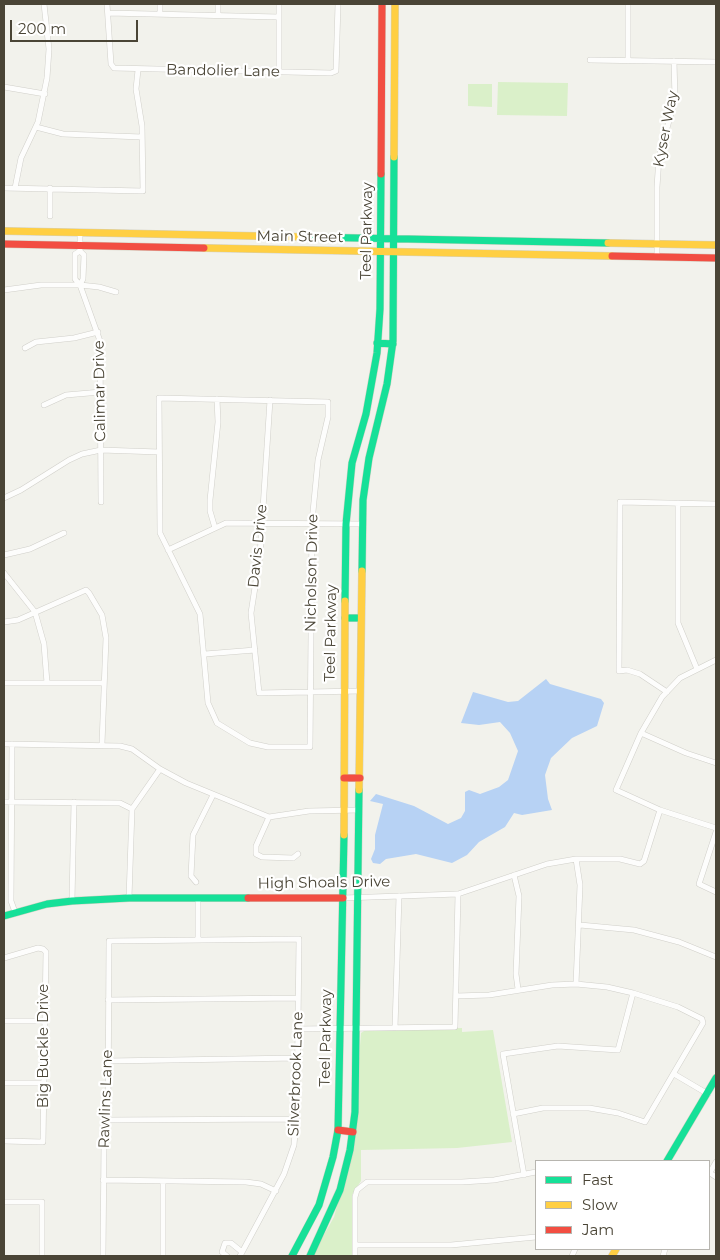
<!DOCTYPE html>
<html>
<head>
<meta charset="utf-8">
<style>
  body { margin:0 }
  #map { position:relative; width:720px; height:1260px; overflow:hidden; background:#f2f2ec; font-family:Montserrat,sans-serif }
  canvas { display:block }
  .frame { position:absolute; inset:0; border:5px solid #4a4536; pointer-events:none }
  .legend { position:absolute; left:535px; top:1160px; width:175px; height:90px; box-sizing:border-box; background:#fff; border:1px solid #b7b5af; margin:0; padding:6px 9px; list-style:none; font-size:15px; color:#4a4536 }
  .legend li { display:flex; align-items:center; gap:10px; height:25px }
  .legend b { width:25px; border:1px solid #b7b5af }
  .scale { position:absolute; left:10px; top:20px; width:128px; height:22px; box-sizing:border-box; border:2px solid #4a4536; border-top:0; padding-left:6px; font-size:15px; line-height:18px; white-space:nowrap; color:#4a4536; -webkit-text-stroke:4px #fff; paint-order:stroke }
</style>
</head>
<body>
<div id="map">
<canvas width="720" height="1260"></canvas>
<div class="frame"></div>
<ul class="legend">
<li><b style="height:6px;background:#16e098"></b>Fast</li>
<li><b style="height:6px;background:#ffcf43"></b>Slow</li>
<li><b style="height:6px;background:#f24e42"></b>Jam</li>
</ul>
<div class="scale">200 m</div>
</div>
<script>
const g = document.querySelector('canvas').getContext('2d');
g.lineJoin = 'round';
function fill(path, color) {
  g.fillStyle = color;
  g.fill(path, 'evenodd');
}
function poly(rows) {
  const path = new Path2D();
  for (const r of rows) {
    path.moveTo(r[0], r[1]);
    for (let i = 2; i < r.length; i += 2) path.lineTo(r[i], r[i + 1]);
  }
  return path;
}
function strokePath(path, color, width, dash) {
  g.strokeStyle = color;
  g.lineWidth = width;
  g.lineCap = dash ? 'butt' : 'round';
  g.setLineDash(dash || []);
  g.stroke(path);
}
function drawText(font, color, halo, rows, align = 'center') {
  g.font = font + ' Montserrat,sans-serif';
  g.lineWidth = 4.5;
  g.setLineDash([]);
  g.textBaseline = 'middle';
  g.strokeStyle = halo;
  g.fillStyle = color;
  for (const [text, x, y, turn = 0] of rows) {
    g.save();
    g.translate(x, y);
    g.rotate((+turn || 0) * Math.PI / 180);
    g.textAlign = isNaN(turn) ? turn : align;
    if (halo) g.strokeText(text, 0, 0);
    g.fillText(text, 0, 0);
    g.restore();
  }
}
const green = poly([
  [498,82,568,83,567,116,497,115],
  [468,84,492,84,492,107,468,106],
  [462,1028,462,1032,493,1030,512,1142,457,1148,361,1150,361,1181,352,1195,352,1256,312,1256,334,1217,352,1149,361,1033,364,1031]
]);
const water = poly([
  [546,679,550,684,601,699,604,703,597,726,572,738,551,758,545,775,548,799,552,810,522,815,514,813,505,827,479,842,467,855,452,863,416,854,386,859,380,864,373,863,371,859,375,849,375,835,383,804,370,801,376,794,414,806,448,824,461,818,465,811,465,792,469,790,480,794,499,787,508,780,518,751,510,733,500,722,479,725,461,723,473,692,508,702,518,701]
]);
const street = poly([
  [107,4,111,64,114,68,331,73,336,71,338,4],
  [279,4,279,71],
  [628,4,628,61],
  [108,13,279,17],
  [160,13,160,4],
  [218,15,218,4],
  [590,60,716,62],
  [4,87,45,94],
  [36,127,63,134,142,137],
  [4,188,143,191,142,126,136,89,138,70],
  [15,188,21,158,38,122,47,78,49,49,44,4],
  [50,216,50,188],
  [80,251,75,254,75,279,80,285,100,341,101,502],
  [657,257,657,187,659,157,675,99,674,61],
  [80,285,83,279,84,255,80,251,80,232],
  [4,290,41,285,80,285,99,287,116,292],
  [25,348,36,342,74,338,98,332],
  [159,398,328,402,328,417,318,460,312,522,310,747,268,747,250,743,217,723,208,703,200,614,160,533,159,398],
  [270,400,260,555,251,613,259,693,360,691],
  [44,405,66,395,101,392],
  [4,498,21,490,69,460,82,454,101,450,159,452],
  [678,503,678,623,697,669],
  [215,528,210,511,210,500,218,422,217,399],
  [168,550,226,523,362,524],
  [4,555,30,549,64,533],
  [4,573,35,612,44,644,47,683],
  [4,622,18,620,86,590,89,593,102,615,106,638,102,744],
  [205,654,255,650],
  [716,660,680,678,662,697,641,733,616,790,660,810,716,828],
  [4,683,104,683],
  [667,692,640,674,627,670,619,671,620,502,716,504],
  [641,733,686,753,716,763],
  [4,744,120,746,132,749,160,769,186,783,269,817,309,811,359,810],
  [12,744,11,901,15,912],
  [4,802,120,803,132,809],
  [269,817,256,846,256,854,262,857,293,858,298,854],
  [716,832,699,884,716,892],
  [514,875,519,896,516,974,518,989],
  [196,882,191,876,193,835,213,795],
  [129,898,132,809,160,769],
  [343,898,458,894,547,864,576,859,620,859,640,864,644,861,660,810],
  [72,901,74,802],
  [580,925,634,930,679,942,716,957],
  [198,939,198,898],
  [4,958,38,948,43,949,46,952,43,1142,4,1141],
  [576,984,580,885,576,859],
  [456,996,489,995,552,985,576,984,607,987,633,993,678,1007,702,1019,703,1023,645,1122,618,1113,589,1108,543,1108,513,1114],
  [108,1000,298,998],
  [4,1021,44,1021],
  [395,1028,399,896],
  [298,1029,455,1027,458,894],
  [108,1061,298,1058],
  [674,1074,708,1094],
  [4,1083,43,1083],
  [108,1120,296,1119],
  [710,1173,716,1177],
  [709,1174,716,1162],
  [524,1175,503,1054,558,1046,618,1050,633,993],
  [103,1180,246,1182,261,1184,276,1191],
  [4,1202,42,1202,42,1256],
  [355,1245,451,1245,536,1237],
  [103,1256,104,1142,108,1120,109,941,299,939,297,1110,294,1145,284,1174,240,1256],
  [163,1256,163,1181],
  [227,1256,222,1252,225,1243,231,1243,242,1252],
  [355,1256,355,1197,357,1190,367,1182,462,1182,494,1180,536,1172],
  [572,1256,575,1249],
  [663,1256,665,1249]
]);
const fast = poly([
  [308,237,608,243],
  [377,343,393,344],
  [362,571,363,500,369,458,387,384,393,341,394,157],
  [345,601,346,524,352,463,366,414,377,353,380,309,381,174],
  [345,618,360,618],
  [4,916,47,904,72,901,129,898,248,898],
  [667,1161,716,1078],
  [292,1256,319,1205,333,1157,338,1130,344,835],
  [310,1256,340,1190,350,1150,355,1112,359,790]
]);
const slow = poly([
  [394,157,395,4],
  [4,231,308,237],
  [608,243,716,245],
  [204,248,612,256],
  [359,790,362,571],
  [344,835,345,601],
  [612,1256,616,1249]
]);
const jam = poly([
  [381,174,382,4],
  [4,244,204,248],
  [612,256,716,258],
  [344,778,360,778],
  [248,898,343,898],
  [338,1130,353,1132]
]);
const streetNames = [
  ["Bandolier Lane",223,71,1],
  ["Kyser Way",666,129,-79],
  ["Teel Parkway",367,231,-89],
  ["Main Street",300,237,1],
  ["Calimar Drive",100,391,-91],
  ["Davis Drive",258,546,-84],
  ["Nicholson Drive",312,573,-89],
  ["Teel Parkway",331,633,-89],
  ["High Shoals Drive",324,883,-1],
  ["Teel Parkway",326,1038,-89],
  ["Big Buckle Drive",44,1046,-90],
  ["Silverbrook Lane",296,1074,-88],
  ["Rawlins Lane",106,1099,-88]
];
fill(green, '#daf0c9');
fill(water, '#b7d2f4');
strokePath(street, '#d0cfc9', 6);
strokePath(fast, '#d2d0c2', 8);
strokePath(slow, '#d2d0c2', 8);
strokePath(jam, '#d2d0c2', 8);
strokePath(street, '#fdfdfc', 5);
strokePath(fast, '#16e098', 7);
strokePath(slow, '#ffcf43', 7);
strokePath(jam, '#f24e42', 7);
drawText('15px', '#4a4536', '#fff', streetNames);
</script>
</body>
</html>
